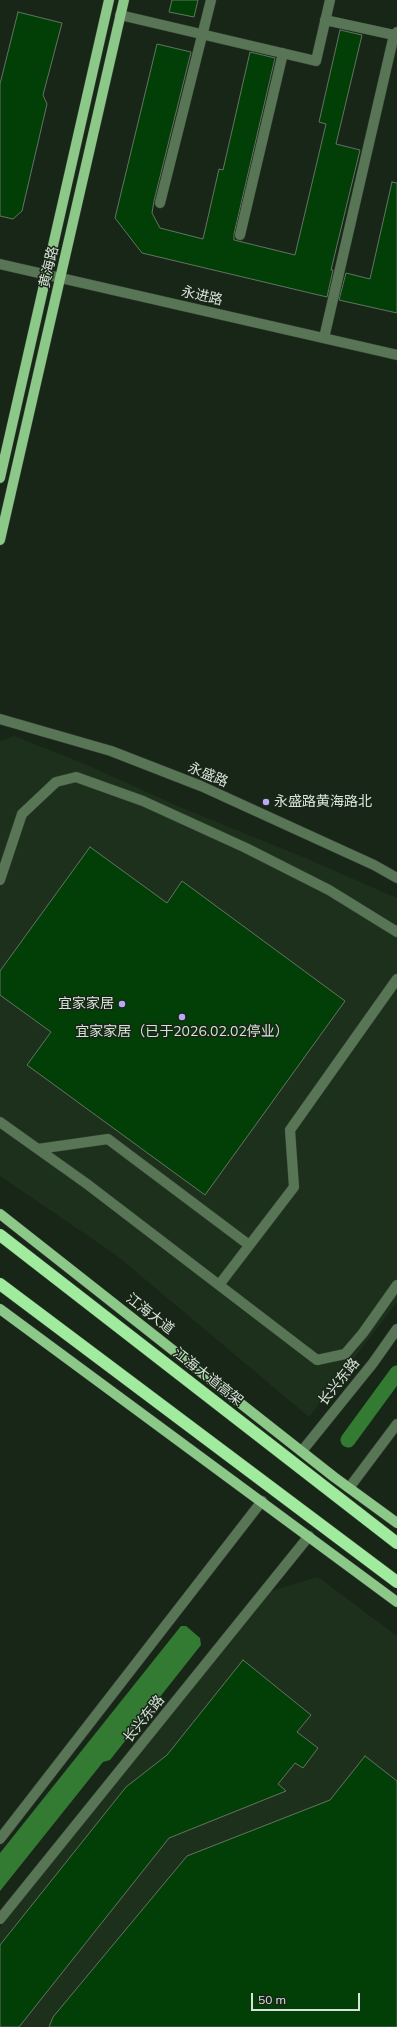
<!DOCTYPE html>
<html>
<head>
<meta charset="utf-8">
<style>
  body { margin:0 }
  #map { position:relative; width:397px; height:2027px; overflow:hidden; background:#182618; font-family:Mulish,sans-serif }
  canvas { display:block }
  .scale { position:absolute; left:251px; top:1993px; width:109px; height:18px; box-sizing:border-box; border:2px solid #d8e2d8; border-top:0; padding-left:5px; font-size:12px; line-height:14px; white-space:nowrap; color:#d8e2d8; -webkit-text-stroke:3px #182618; paint-order:stroke }
</style>
</head>
<body>
<div id="map">
<canvas width="397" height="2027"></canvas>
<div class="scale">50 m</div>
</div>
<script>
const g = document.querySelector('canvas').getContext('2d');
g.lineJoin = 'round';
function fill(path, color) {
  g.fillStyle = color;
  g.fill(path, 'evenodd');
}
function poly(rows) {
  const path = new Path2D();
  for (const r of rows) {
    path.moveTo(r[0], r[1]);
    for (let i = 2; i < r.length; i += 2) path.lineTo(r[i], r[i + 1]);
  }
  return path;
}
function strokePath(path, color, width, dash) {
  g.strokeStyle = color;
  g.lineWidth = width;
  g.lineCap = dash ? 'butt' : 'round';
  g.setLineDash(dash || []);
  g.stroke(path);
}
function drawText(font, color, halo, rows, align = 'center') {
  g.font = font + ' Mulish,"Noto Sans SC",sans-serif';
  g.lineWidth = 3;
  g.setLineDash([]);
  g.textBaseline = 'middle';
  g.strokeStyle = halo;
  g.fillStyle = color;
  for (const [text, x, y, turn = 0] of rows) {
    g.save();
    g.translate(x, y);
    g.rotate((+turn || 0) * Math.PI / 180);
    g.textAlign = isNaN(turn) ? turn : align;
    if (halo) g.strokeText(text, 0, 0);
    g.fillText(text, 0, 0);
    g.restore();
  }
}
const built = poly([
  [14,736,85,764,182,808,303,857,397,898,397,1302,309,1417,116,1255,0,1176,0,741],
  [318,1577,397,1636,397,2027,0,2027,0,1927,268,1592]
]);
const water = poly([
  [181,1626,186,1626,200,1638,201,1645,110,1760,103,1762,0,1891,0,1853]
]);
const canal = poly([
  [348,1440,397,1373]
]);
const building = poly([
  [172,0,198,0,194,17,169,12,172,0],
  [18,12,62,23,43,95,47,104,22,211,13,219,0,216,0,84,18,12],
  [340,30,362,35,336,144,360,150,331,270,333,270,327,297,142,253,115,218,157,44,191,52,154,201,152,213,160,228,203,239,219,169,223,170,250,52,275,58,234,234,234,240,295,255,326,124,319,122,340,30],
  [392,182,397,183,397,313,339,300,346,273,370,279,392,182],
  [90,847,167,903,182,881,345,1001,205,1195,27,1065,51,1032,0,995,0,971,90,847],
  [243,1660,311,1715,297,1732,318,1748,303,1768,295,1763,278,1784,286,1791,169,1838,19,2027,0,2027,0,1945,126,1787,167,1755,243,1660],
  [365,1756,397,1781,397,2027,49,2027,53,2017,187,1856,330,1800,365,1756]
]);
const minor = poly([
  [120,15,316,61,330,0],
  [325,20,394,35,397,32],
  [160,203,211,0],
  [240,235,283,53],
  [0,264,397,355],
  [324,338,394,35],
  [0,719,111,751,201,786,374,865,397,878],
  [0,880,22,814,56,782,76,777,143,801,246,848,329,890,397,932],
  [0,1122,87,1184,317,1360,345,1354,363,1333,397,1285],
  [38,1149,108,1139,249,1245],
  [219,1285,294,1187,290,1130,397,979],
  [302,1451,373,1363,397,1329],
  [349,1488,397,1424],
  [0,1839,262,1501],
  [0,1919,309,1536]
]);
const major = poly([
  [0,478,109,0],
  [0,540,124,0],
  [0,1214,334,1477,397,1523],
  [0,1309,397,1602]
]);
const highway = poly([
  [0,1235,397,1543],
  [0,1284,397,1582]
]);
const markers = [
  [266,802,4,"#baaaf6"],
  [122,1004,4,"#baaaf6"],
  [182,1017,4,"#baaaf6"]
];
const streetNames = [
  ["黄海路",49,267,-77],
  ["永进路",202,296,13],
  ["永盛路",208,775,23],
  ["江海大道",150,1314,38],
  ["江海大道高架",208,1377,38],
  ["长兴东路",339,1382,-51],
  ["长兴东路",144,1719,-51]
];
const poiNames = [
  ["永盛路黄海路北",274,802],
  ["宜家家居",114,1004,"right"],
  ["宜家家居（已于2026.02.02停业）",182,1032,"center"]
];
fill(built, '#1d301c');
fill(water, '#337b33');
strokePath(canal, '#337b33', 15);
fill(building, '#023f06');
strokePath(building, '#637462', 1);
strokePath(minor, '#334033', 11);
strokePath(major, '#334033', 11);
strokePath(highway, '#334033', 13);
strokePath(minor, '#587556', 10);
strokePath(major, '#8cc989', 10);
strokePath(highway, '#a0eb9d', 12);
for (const [x, y, r, color] of markers) {
  const dot = new Path2D();
  dot.arc(x, y, r, 0, 2 * Math.PI);
  g.fillStyle = color;
  g.fill(dot);
  strokePath(dot, '#182618', 1.5);
}
drawText('14px', '#d8e2d8', '#182618', streetNames);
drawText('14px', '#d8e2d8', '#182618', poiNames, 'left');
</script>
</body>
</html>
